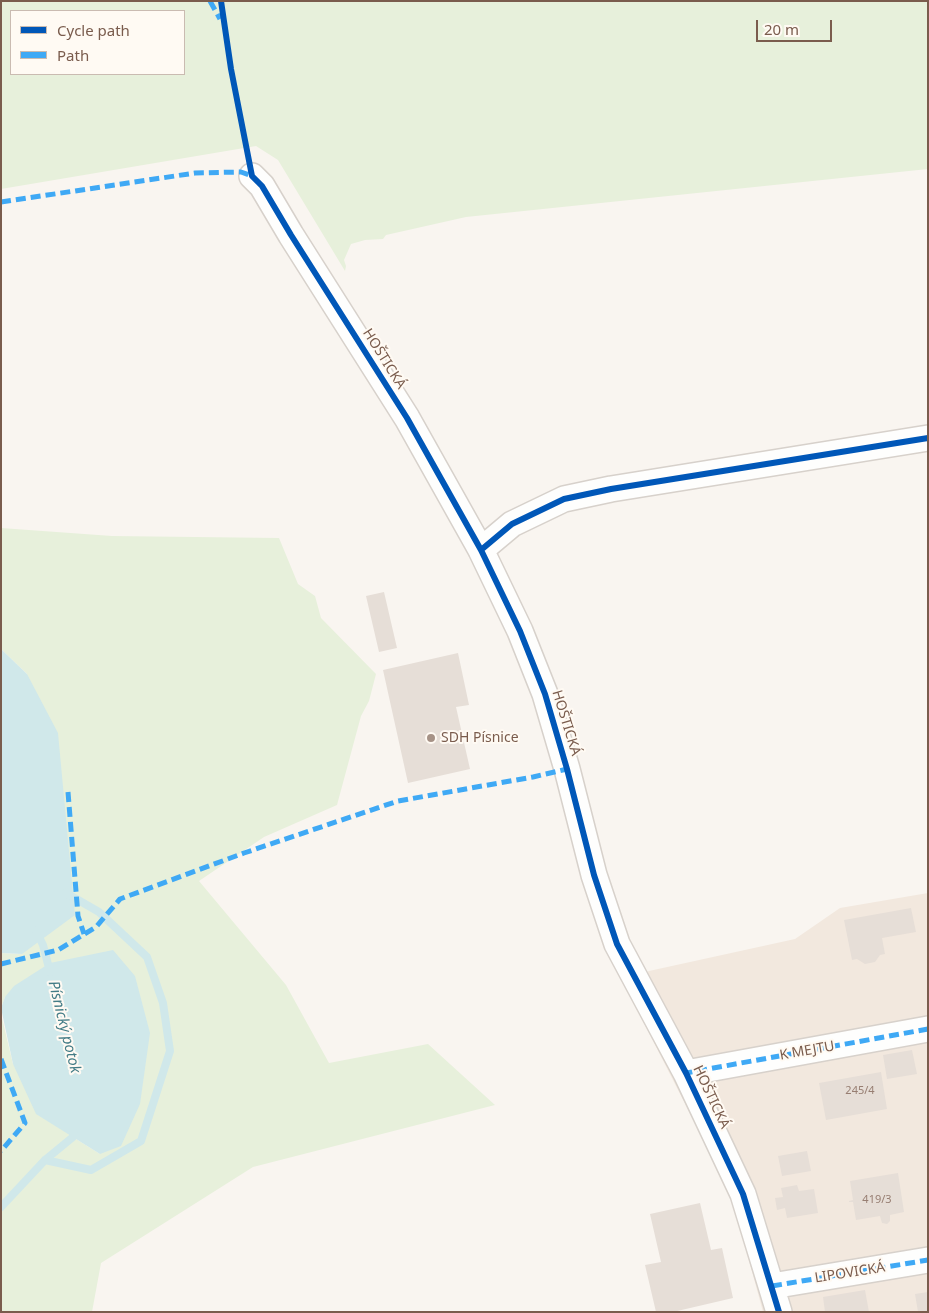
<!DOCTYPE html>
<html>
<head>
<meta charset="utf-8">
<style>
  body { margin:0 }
  #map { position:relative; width:929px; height:1313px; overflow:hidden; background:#f9f5f0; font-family:"Noto Sans",sans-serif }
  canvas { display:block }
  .frame { position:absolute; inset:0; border:2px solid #7a5c4d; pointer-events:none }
  .legend { position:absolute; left:10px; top:10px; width:175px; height:65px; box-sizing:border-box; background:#fffaf3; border:1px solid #cabbb1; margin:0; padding:6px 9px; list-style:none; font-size:15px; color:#7a5c4d }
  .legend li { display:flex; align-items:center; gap:10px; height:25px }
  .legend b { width:25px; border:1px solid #cabbb1 }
  .scale { position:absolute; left:756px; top:20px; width:76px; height:22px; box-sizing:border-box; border:2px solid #7a5c4d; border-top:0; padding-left:6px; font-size:15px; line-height:18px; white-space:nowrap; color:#7a5c4d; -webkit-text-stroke:4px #fffaf3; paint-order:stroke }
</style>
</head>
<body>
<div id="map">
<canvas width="929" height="1313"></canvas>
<div class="frame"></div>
<ul class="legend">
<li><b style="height:6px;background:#0057b8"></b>Cycle path</li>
<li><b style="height:6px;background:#3fa9f5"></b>Path</li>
</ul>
<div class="scale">20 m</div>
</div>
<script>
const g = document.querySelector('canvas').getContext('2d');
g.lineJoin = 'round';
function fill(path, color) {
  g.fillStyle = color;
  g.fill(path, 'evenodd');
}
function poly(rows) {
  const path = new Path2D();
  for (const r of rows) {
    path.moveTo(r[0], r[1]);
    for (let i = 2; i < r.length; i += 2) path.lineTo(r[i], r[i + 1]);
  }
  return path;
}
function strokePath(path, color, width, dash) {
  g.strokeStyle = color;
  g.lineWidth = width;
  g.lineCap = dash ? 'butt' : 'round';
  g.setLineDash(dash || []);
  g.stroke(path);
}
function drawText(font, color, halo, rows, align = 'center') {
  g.font = font + ' "Noto Sans",sans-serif';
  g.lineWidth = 4;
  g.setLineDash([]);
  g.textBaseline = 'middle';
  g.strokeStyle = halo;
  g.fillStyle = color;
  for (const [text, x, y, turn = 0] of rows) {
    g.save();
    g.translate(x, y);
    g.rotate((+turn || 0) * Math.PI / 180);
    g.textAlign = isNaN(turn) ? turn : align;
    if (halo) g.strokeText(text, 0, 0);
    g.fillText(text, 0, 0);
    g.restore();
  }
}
const residential = poly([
  [928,893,928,1312,763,1312,731,1194,623,982,649,971,795,939,840,908]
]);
const green = poly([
  [1,1,928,1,928,169,466,217,386,235,383,239,365,240,351,244,344,260,346,266,345,271,278,160,256,146,1,189],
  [11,11,184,11,184,74,11,74],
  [1,528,112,536,279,538,298,584,315,596,321,618,376,674,369,701,361,716,337,805,264,837,199,881,286,985,329,1063,428,1044,495,1105,253,1167,101,1263,92,1312,1,1312,1,1014,13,1064,73,1137,100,1154,5,997,1,1008,1,953,22,954,27,674,1,649]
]);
const water = poly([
  [1,649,27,674,58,733,75,915,22,954,1,953],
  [113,950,135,976,150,1033,140,1104,121,1146,100,1154,36,1114,13,1064,1,1008,5,997,14,986,50,963]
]);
const stream = poly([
  [36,931,43,945,50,972],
  [45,1160,91,1170,141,1141,170,1051,163,1003,147,957,99,912,66,893],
  [1,1207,45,1160,73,1137,74,1127]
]);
const building = poly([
  [384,592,397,648,379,652,366,596],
  [458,653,469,705,456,707,470,769,408,783,383,670],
  [911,908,916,932,882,938,885,954,880,955,875,962,865,964,857,959,852,960,844,920],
  [912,1050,917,1074,887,1079,883,1055],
  [881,1072,887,1109,826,1120,819,1083],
  [807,1151,811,1171,782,1176,778,1156],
  [898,1173,904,1212,890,1215,890,1221,887,1224,882,1223,880,1216,856,1220,853,1202,849,1202,849,1201,853,1200,850,1181],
  [797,1185,799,1191,814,1189,818,1213,787,1218,785,1208,777,1210,775,1198,783,1197,781,1188],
  [700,1203,711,1250,722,1248,733,1298,673,1312,656,1312,645,1265,661,1262,650,1214],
  [865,1290,869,1312,825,1312,823,1297],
  [928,1292,928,1312,918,1312,915,1294]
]);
const minor = poly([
  [252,176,262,186,291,235,407,418,481,550,520,631,545,694,567,769,594,875,617,944,686,1073,743,1194,779,1312],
  [481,550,512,524,564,499,611,489,928,438],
  [686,1073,928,1029],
  [772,1286,928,1260]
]);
const quiet = poly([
  [210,1,220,19],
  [1,202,195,173,241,172,252,176],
  [68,792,78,916,84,934],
  [1,964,58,950,96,927,120,899,244,853,398,801,533,777,567,769],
  [1,1059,25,1123,1,1151],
  [688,1076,686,1073,928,1029],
  [772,1286,928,1260]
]);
const cycleway = poly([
  [221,1,231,69,252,176,262,186,291,235,407,418,481,550,520,631,545,694,567,769,594,875,617,944,686,1073,743,1194,779,1312],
  [481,550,512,524,564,499,611,489,928,438]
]);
const markers = [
  [431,738,5,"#a69286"]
];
const numberNames = [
  ["245/4",860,1091],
  ["419/3",877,1200]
];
const streetNames = [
  ["HOŠTICKÁ",384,359,58],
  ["HOŠTICKÁ",566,723,73],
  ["K MEJTU",807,1051,-10],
  ["HOŠTICKÁ",711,1097,65],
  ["LIPOVICKÁ",850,1273,-9]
];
const poiNames = [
  ["SDH Písnice",441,738]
];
const waterNames = [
  ["Písnický potok",64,1027,76]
];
fill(residential, '#f2e8de');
fill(green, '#e7f0db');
fill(water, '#d0e8ea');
strokePath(stream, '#d0e8ea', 8);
fill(building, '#e6ded7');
strokePath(minor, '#d7d1cb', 28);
strokePath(minor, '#fefefd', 25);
strokePath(quiet, '#3fa9f5', 5, [10, 5]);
strokePath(cycleway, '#0057b8', 6);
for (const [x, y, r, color] of markers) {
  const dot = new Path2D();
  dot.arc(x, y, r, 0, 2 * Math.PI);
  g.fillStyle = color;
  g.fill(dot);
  strokePath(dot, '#fffaf3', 2);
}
drawText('11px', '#977e72', null, numberNames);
drawText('14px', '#7a5c4d', '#fffaf3', streetNames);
drawText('14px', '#7a5c4d', '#fffaf3', poiNames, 'left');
drawText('italic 15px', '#437c86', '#fffaf3', waterNames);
</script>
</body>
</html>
